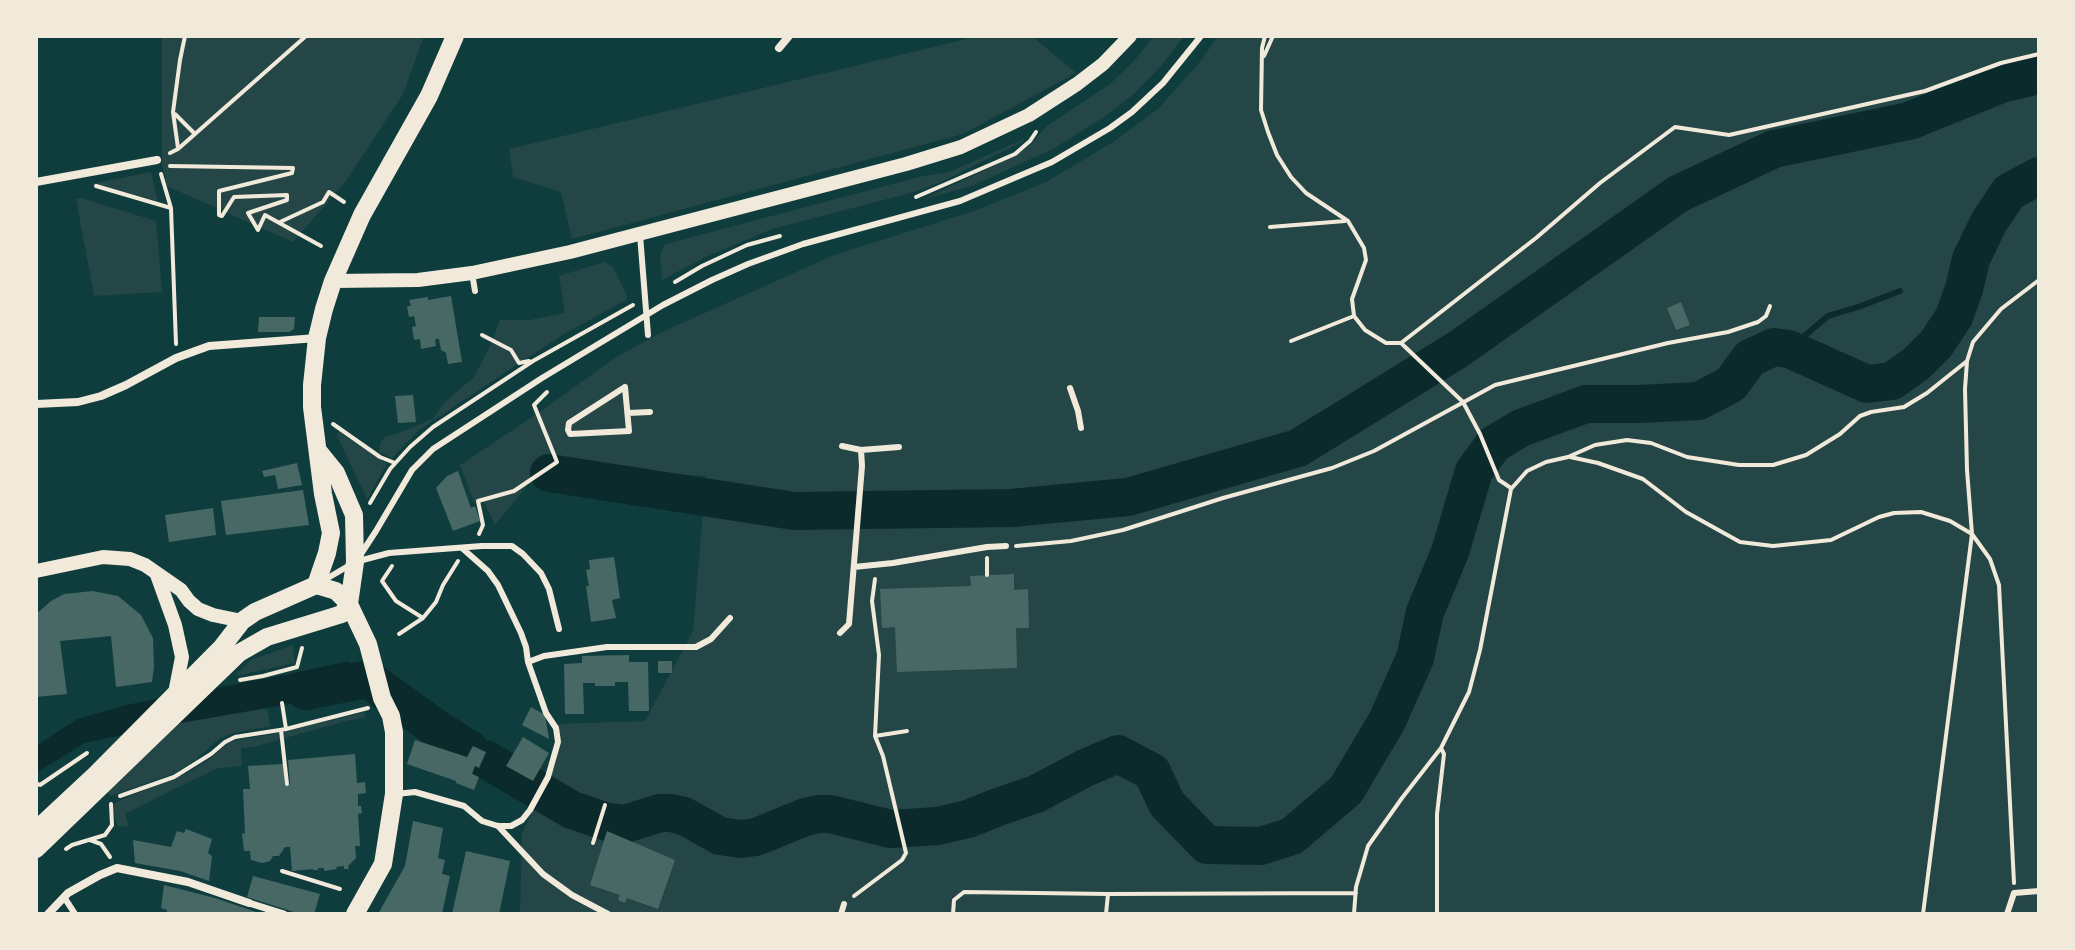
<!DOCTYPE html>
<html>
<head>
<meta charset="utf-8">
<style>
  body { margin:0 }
  #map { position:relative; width:2075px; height:950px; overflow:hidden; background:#0f3d3e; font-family:Inter,sans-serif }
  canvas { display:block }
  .frame { position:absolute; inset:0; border:38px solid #f1e9da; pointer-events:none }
</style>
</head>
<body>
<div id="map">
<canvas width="2075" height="950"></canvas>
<div class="frame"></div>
</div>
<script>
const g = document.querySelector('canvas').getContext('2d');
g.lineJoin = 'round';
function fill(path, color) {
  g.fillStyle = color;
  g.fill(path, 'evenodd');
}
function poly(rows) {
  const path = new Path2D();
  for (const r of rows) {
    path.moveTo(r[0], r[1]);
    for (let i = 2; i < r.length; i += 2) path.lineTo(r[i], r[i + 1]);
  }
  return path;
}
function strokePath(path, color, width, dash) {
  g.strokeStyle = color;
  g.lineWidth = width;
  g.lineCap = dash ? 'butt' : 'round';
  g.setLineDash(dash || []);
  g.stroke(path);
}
const green = poly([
  [162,36,424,36,403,94,346,181,293,242,167,186,162,164],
  [979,36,1032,36,1076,73,963,134,572,239,561,192,513,177,509,149],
  [1154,36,1184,36,1161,66,1134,94,1104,117,1053,149,974,185,922,200,1014,156,1029,146,1047,126,1110,84,1134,61],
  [1218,36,2039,36,2039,914,520,914,522,833,556,764,558,724,645,721,693,631,706,476,543,466,495,525,484,502,474,502,460,465,541,411,615,358,660,333,834,255,974,211,1046,182,1113,142,1158,109,1199,63],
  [1024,139,1024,141,943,181,918,191,772,229,706,257,662,280,660,256,663,247,666,244,919,177,949,172],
  [151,172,158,201,91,184],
  [81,198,156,221,162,292,94,296,76,199],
  [604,262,613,267,627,295,626,300,564,334,521,362,512,348,493,338,500,320,530,320,565,313,559,276],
  [492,342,508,351,518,364,419,430,392,458,379,452,381,441,386,436,396,434,433,419,444,403,474,377],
  [339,432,387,464,367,499,339,440,337,435],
  [293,645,295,663,235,676,251,660],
  [267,708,270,726,230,734,219,739,195,760,173,774,111,796,107,792,180,723],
  [364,712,365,718,346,721,253,747,241,748,242,766,218,768,174,789,125,814,129,826,118,827,113,811,114,804,118,801,185,774,209,760,228,742,283,732]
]);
const water = poly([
  [349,661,357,689,313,700,180,723,85,743,36,773,36,746,77,719,126,705,289,674]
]);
const stream = poly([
  [1789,349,1828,316,1861,306,1900,291]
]);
const river = poly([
  [549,473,794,511,1011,508,1128,497,1298,448,1457,350,1678,194,1774,149,1909,121,2001,84,2039,75],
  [305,691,368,679,430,724,470,750],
  [485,759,572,810,607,822,625,824,660,813,671,813,684,816,720,836,741,839,756,837,805,817,819,814,830,814,891,829,937,826,968,819,998,807,1036,794,1085,768,1118,754,1152,772,1167,804,1207,845,1261,846,1292,836,1346,790,1387,721,1415,658,1425,612,1450,552,1474,471,1494,444,1521,428,1586,404,1638,404,1699,401,1731,384,1750,358,1774,347,1789,349,1867,384,1892,381,1916,364,1936,344,1954,317,1964,289,1971,259,1989,222,2009,192,2039,176]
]);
const building = poly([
  [451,296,462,362,448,364,446,353,441,350,439,339,435,339,436,346,421,349,420,339,414,340,412,327,416,326,414,316,409,317,407,306,411,306,409,300,428,297,428,300],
  [1681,302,1690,325,1676,330,1667,308],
  [259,317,295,317,294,329,289,332,258,332],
  [413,395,416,422,398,423,395,396],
  [297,463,302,485,278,489,275,475,264,477,262,471],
  [458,471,471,508,475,506,480,521,453,531,436,488,447,476],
  [303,490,309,525,226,535,221,501],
  [213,508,216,535,169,542,165,515],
  [614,557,620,598,612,600,616,618,591,622,586,586,589,586,586,570,590,569,589,560],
  [1014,574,1014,590,1028,589,1029,628,1016,628,1017,668,897,672,895,627,882,628,880,589,971,586,970,576],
  [93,591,118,596,141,615,153,638,154,667,152,682,116,687,111,636,60,641,67,694,36,697,36,614,51,601,64,594],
  [629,655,629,662,648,662,649,711,629,711,628,682,615,682,615,686,595,686,595,683,583,683,584,714,565,714,564,664,582,663,582,656],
  [658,661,672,661,672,673,658,673],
  [531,707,545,715,549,739,522,725],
  [523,737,549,753,533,781,506,766],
  [415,740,467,757,473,746,486,752,479,768,475,766,472,774,479,777,474,790,456,783,456,781,407,764],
  [355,754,357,783,365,782,366,793,358,794,358,806,361,806,362,813,358,814,360,846,355,846,356,858,348,866,349,869,344,869,344,866,336,867,337,869,324,871,324,868,318,868,318,870,313,870,313,869,292,871,290,847,285,847,279,856,273,856,270,861,262,863,251,860,250,851,244,851,242,833,245,834,243,789,250,789,248,766,283,764,285,785,290,784,288,760],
  [413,821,443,828,438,858,445,860,442,874,450,876,442,914,378,914,405,866],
  [186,829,212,839,208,853,212,856,209,881,180,871,135,863,133,840,171,847,177,831,184,833],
  [607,831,675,860,658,909,627,898,625,903,618,900,620,895,590,885],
  [466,851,510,861,499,914,452,914],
  [253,876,320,894,314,914,300,914,247,897],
  [164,885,215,898,262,914,166,914,167,910,161,908]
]);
const path = poly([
  [1265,36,1262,48,1261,110,1268,132,1277,155,1291,177,1306,193,1348,221,1364,248,1366,260,1352,299,1354,316,1365,330,1386,343,1401,343,1536,238,1600,183,1675,127,1729,135,1925,91,2001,63,2039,54],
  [1264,56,1273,36],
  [175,114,195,134],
  [178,148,173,112,180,60,185,36],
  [170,153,178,149,306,36],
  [170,166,293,168,292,173,219,191,219,215,222,216,234,197,287,195,287,200,248,213,258,230,265,215,321,246],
  [161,174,171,208,176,344],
  [96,186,171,208],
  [916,197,1015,154,1030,141,1036,132],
  [280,222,323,202,329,192,344,202],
  [1270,227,1345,221],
  [675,282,702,266,747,245,780,236],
  [482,335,511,350,519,363,529,361],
  [1291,341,1354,316],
  [1401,343,1463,402,1480,434,1499,480,1511,488],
  [333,424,380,457,395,463],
  [1570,457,1598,463,1643,479,1686,512,1740,542,1773,546,1831,540,1879,517,1894,513,1921,512,1950,521,1972,534,1990,559,1999,585,2014,883],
  [370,503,390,469,410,447,433,427,533,361,633,305],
  [479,534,483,525,478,501,514,491,557,462,534,405,547,392],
  [1016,546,1071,541,1123,530,1223,498,1332,468,1374,451,1495,385,1668,343,1728,332,1758,322,1766,316,1770,306],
  [987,558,987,575],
  [392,566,382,581,396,601,423,618],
  [399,634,423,618,436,602,443,585,458,561],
  [240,680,263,676,297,667,302,648],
  [282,703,286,729],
  [281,730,287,784],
  [875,736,907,731],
  [36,783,40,785,87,753],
  [120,796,174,777,211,754,225,742,235,737,286,729,368,708],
  [90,840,101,844,110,857],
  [593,843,605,805],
  [66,849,72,845,105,835,112,825,111,804],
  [282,871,340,889],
  [854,896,902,860,906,853,883,756,875,736,879,655,872,601,875,579],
  [953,914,954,900,964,892,1108,894],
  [1106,914,1108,894,1356,893],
  [1354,914,1356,887,1368,846,1402,798,1441,748,1469,692,1480,650,1511,489,1527,471,1546,462,1568,457,1595,445,1627,440,1651,443,1687,457,1739,465,1773,465,1806,455,1840,434,1860,416,1871,412,1904,407,1927,393,1967,361],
  [1437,914,1437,814,1444,754,1441,748],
  [1923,914,1972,534,1967,470,1965,389,1967,361,1973,342,2001,309,2039,280]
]);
const service = poly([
  [640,235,648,335],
  [472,273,475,291],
  [625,387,629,431,570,434,568,430,569,423,625,387],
  [1070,388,1078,411,1081,428],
  [628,413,650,412],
  [861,450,899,447],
  [462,548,488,571,498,585,521,633,526,647,528,662],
  [361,554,376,531,412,470,433,449,542,378,663,305,712,280,748,264,803,244,960,201,1052,162,1110,128,1132,112,1163,83,1201,36],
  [854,567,893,563,987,547,1006,546],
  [321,582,355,562,389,553,482,546,512,546,523,554,541,573,549,589,559,629],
  [840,633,849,624,862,466,861,450,842,446],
  [396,794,415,792,464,806,482,821,498,826,511,826,522,820,530,810,548,777,558,742,556,728,546,713,528,662,544,656,607,647,696,647,711,639,730,618],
  [498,826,543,874,572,895,608,914],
  [64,897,75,914],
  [841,914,844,904],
  [2007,914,2014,893,2039,891]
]);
const pedestrian = poly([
  [249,903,284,914]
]);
const minor = poly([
  [779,48,789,36],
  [36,182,157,160],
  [36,404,78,402,101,396,126,385,176,358,209,346,317,338],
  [48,914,68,893,100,875,117,868,188,882,249,903]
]);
const tertiary = poly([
  [333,281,418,280,472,273,570,252,906,164,961,147,1029,115,1077,84,1103,64,1130,36],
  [36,571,103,557,130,559,145,565,181,590,189,601,198,609,213,615,242,621],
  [157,575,175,625,182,657,175,693]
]);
const primary = poly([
  [316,585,327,553,331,533,323,494,312,407,312,385,317,338,324,309,333,281,362,215,429,96,455,36],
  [316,585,336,591,349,604,368,644,382,698,391,716,394,732,394,794,383,864,355,914],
  [36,830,95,775,222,647,242,621,255,612,316,585],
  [36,849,239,653,267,637,342,614,349,604,355,562,354,515,336,473,319,452]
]);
fill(green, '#244646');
fill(water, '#0a2a2b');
strokePath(stream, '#0a2a2b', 6);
strokePath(river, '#0a2a2b', 38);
fill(building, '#486865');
strokePath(path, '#f1e9da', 4);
strokePath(service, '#f1e9da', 6);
strokePath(pedestrian, '#f1e9da', 7);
strokePath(minor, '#f1e9da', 8);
strokePath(tertiary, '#f1e9da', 14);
strokePath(primary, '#f1e9da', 18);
</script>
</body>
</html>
